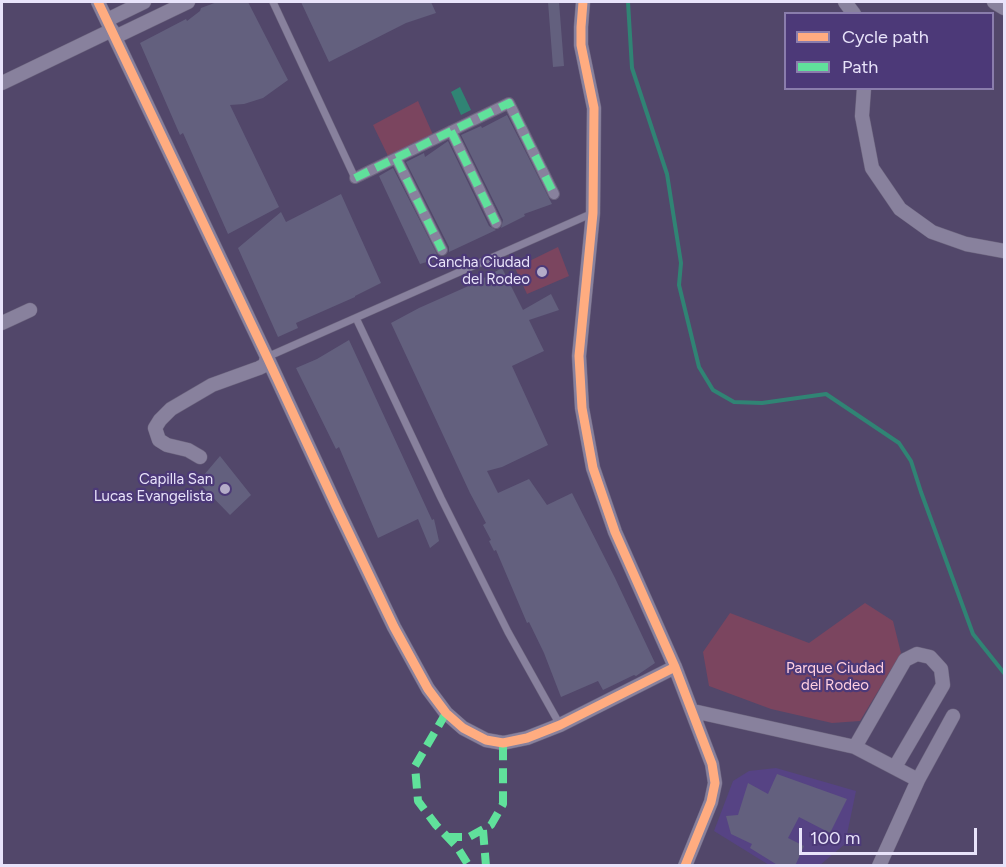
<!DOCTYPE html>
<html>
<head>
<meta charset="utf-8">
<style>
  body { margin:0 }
  #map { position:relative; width:1006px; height:867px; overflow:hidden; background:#52476a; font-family:Figtree,sans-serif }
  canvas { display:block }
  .frame { position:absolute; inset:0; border:3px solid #e8e3fa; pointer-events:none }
  .legend { position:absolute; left:784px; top:12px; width:210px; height:78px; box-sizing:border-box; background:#4c3978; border:2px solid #8a7dac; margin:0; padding:8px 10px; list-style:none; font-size:18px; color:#e8e3fa }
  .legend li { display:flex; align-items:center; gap:12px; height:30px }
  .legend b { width:30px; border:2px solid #8a7dac }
  .scale { position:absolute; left:799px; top:828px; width:178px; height:27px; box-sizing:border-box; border:3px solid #e8e3fa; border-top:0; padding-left:8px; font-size:18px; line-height:21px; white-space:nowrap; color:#e8e3fa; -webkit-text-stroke:4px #4c3978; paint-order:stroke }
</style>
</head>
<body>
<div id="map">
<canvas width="1006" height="867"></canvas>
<div class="frame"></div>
<ul class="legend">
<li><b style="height:8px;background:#ffac80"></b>Cycle path</li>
<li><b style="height:8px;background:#60e19b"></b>Path</li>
</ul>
<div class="scale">100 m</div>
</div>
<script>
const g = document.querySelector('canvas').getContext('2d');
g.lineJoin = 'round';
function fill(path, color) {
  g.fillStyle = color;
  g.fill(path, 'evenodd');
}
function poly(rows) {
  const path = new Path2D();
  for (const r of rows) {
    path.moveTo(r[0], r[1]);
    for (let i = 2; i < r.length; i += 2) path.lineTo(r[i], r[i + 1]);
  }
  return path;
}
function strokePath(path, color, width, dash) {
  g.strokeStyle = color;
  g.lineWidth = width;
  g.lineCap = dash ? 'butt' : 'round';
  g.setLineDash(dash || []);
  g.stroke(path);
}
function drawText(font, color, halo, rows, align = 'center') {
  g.font = font + ' Figtree,sans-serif';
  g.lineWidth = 4.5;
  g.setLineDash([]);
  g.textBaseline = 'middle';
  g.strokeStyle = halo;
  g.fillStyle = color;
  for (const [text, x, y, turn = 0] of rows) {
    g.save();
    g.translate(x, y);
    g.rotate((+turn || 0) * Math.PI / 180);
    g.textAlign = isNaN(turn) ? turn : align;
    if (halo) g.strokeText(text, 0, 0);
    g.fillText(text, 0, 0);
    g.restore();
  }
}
const built = poly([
  [776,768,856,791,845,844,820,865,769,865,714,831,733,781,749,771]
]);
const green = poly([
  [418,101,434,137,389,158,373,125],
  [558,247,569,276,527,294,515,268],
  [865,603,893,621,901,653,860,721,832,723,771,709,709,686,703,652,730,613,809,643]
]);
const water = poly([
  [460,87,471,110,461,115,451,92]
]);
const stream = poly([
  [628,2,632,68,667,174,681,263,679,285,699,367,713,390,734,402,762,403,826,394,899,443,911,461,921,492,973,634,1004,673]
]);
const building = poly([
  [217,2,248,2,288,80,263,98,244,104,230,105,279,207,228,234,183,133,180,135,140,43,186,19,187,21,200,11,201,8],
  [301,2,431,2,436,13,406,23,329,62],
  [548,2,559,2,564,66,553,67],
  [507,115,552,204,524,214,525,216,501,228,503,220,461,135,481,126,482,128],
  [448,141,489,226,496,230,449,252,449,247,406,162,424,153,425,157],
  [393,168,438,256,437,259,420,264,379,176],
  [341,194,381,283,355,296,355,297,296,323,298,328,278,337,238,248,281,212,286,222],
  [502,268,523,310,551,294,559,310,529,320,544,351,512,366,548,445,502,467,487,471,498,493,529,479,547,505,572,493,615,578,655,663,636,676,634,675,603,690,598,681,561,697,544,653,529,622,527,623,496,550,494,551,489,541,491,540,483,525,486,523,470,493,391,323,419,308,473,284],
  [349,340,432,520,434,519,439,541,430,548,418,519,378,538,339,447,336,449,296,368,317,359],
  [220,456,251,495,230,515,198,482],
  [777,774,847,799,830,833,799,817,788,838,804,846,795,866,779,866,750,848,752,844,731,834,726,816,738,815,748,783,768,794]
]);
const service = poly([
  [273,2,355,178],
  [356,318,441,498,508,632,560,725],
  [267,357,593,213]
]);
const pedestrian = poly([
  [451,131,496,223],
  [396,158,442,250],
  [355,178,509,103,554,194]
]);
const minor = poly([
  [98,2,267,357,337,508,394,627,428,689,446,713,463,728,486,740,503,743,527,738,560,725,675,667,712,764,715,783,711,802,685,866],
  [583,2,581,27,581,45,594,108,593,213,579,356,582,408,593,468,615,532,675,667],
  [845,2,854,14],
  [994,2,1004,8],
  [107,20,144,2],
  [115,37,188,2],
  [2,83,112,30],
  [864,88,862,116,872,168,900,209,932,232,966,244,1004,251],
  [2,323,30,310],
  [200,457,188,450,167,445,159,440,155,428,160,420,171,409,212,385,259,368,265,365,267,357],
  [693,711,855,747,918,780,879,866],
  [855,747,905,660,917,654,930,657,941,669,943,685,895,767],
  [918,780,953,716]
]);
const quiet = poly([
  [451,131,496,223],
  [396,158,442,250],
  [355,178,509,103,554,194],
  [446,713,415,766,418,801,436,825,457,847,469,866],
  [483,830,486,866],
  [447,837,469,837,491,825,503,804,503,743]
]);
const cycleway = poly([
  [98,2,267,357,337,508,394,627,428,689,446,713,463,728,486,740,503,743,527,738,560,725,675,667,712,764,715,783,711,802,685,866],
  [583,2,581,27,581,45,594,108,593,213,579,356,582,408,593,468,615,532,675,667]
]);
const markers = [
  [542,272,6,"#b4acc8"],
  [225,489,6,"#b4acc8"]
];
const poiNames = [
  ["Cancha Ciudad",530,263],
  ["del Rodeo",530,280],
  ["Capilla San",213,480],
  ["Lucas Evangelista",213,497]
];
const parkNames = [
  ["Parque Ciudad",835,669],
  ["del Rodeo",835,686]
];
fill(built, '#564384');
fill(green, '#7b455f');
fill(water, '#308474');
strokePath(stream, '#308474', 4);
fill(building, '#63607e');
strokePath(service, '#6b637d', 8);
strokePath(pedestrian, '#6b637d', 12);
strokePath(minor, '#6b637d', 15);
strokePath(service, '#88819d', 7);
strokePath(pedestrian, '#88819d', 10);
strokePath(minor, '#88819d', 14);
strokePath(quiet, '#60e19b', 8, [15, 8]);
strokePath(cycleway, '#ffac80', 9);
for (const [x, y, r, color] of markers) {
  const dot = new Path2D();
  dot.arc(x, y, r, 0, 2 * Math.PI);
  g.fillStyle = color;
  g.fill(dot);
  strokePath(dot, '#4c3978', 2);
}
drawText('15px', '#e8e3fa', '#4c3978', poiNames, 'right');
drawText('15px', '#ffcfe0', '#4c3978', parkNames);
</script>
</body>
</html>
